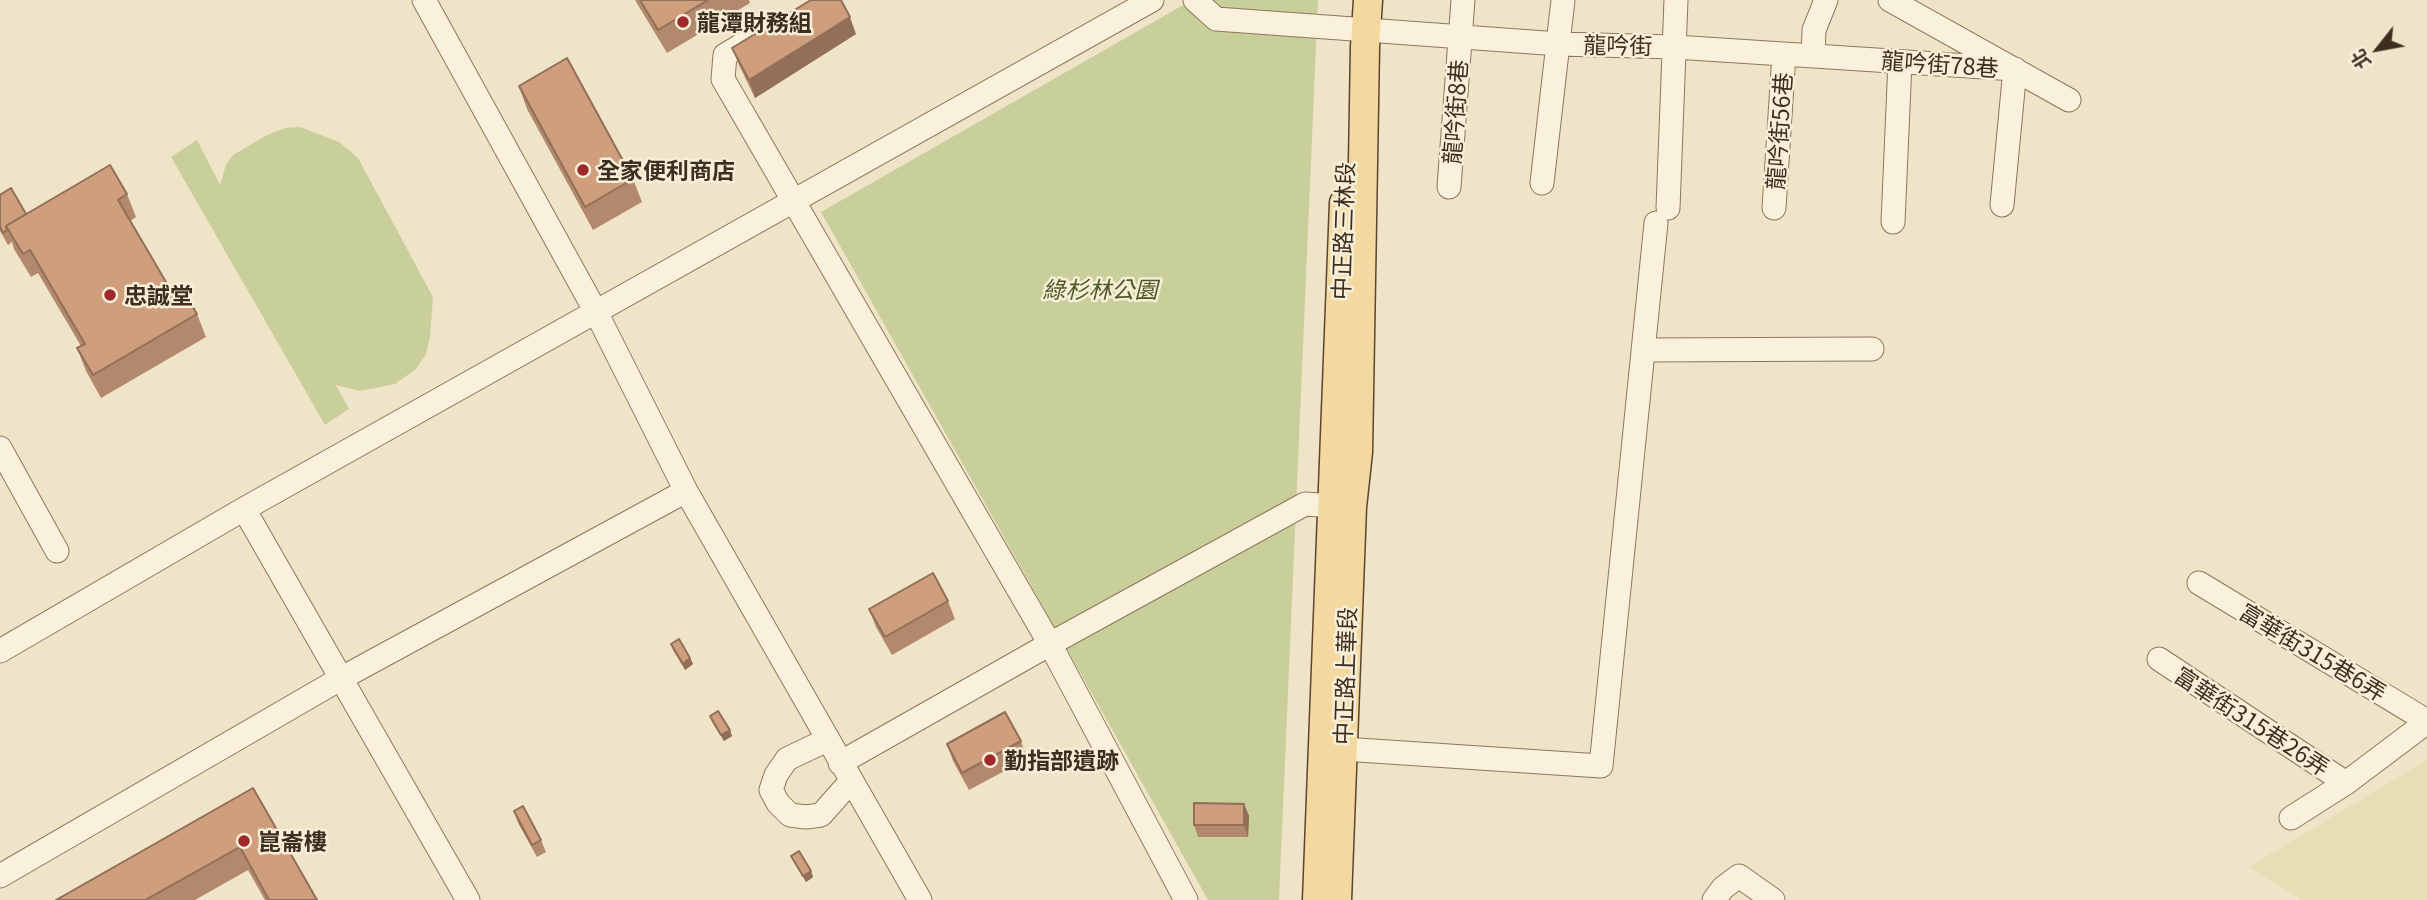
<!DOCTYPE html>
<html>
<head>
<meta charset="utf-8">
<style>
  body { margin:0 }
  #map { position:relative; width:2427px; height:900px; overflow:hidden; background:#f0e4c8; font-family:Georgia,"Noto Sans TC",serif }
  canvas { display:block }
  .north { position:absolute; left:2343px; top:14px; width:70px; height:70px; -webkit-text-stroke:5px #f7eed8; paint-order:stroke; rotate:239deg; font-size:19px; font-weight:700; line-height:28px; text-align:center; color:#3d2e20 }
  .north::after { content:''; display:block; margin:auto; width:24px; height:32px; background:#3d2e20; clip-path:polygon(50% 0,100% 100%,50% 72%,0 100%) }
</style>
</head>
<body>
<div id="map">
<canvas width="2427" height="900"></canvas>
<div class="north">北</div>
</div>
<script>
const g = document.querySelector('canvas').getContext('2d');
g.lineJoin = 'round';
function fill(path, color) {
  g.fillStyle = color;
  g.fill(path, 'evenodd');
}
function poly(rows) {
  const path = new Path2D();
  for (const r of rows) {
    path.moveTo(r[0], r[1]);
    for (let i = 2; i < r.length; i += 2) path.lineTo(r[i], r[i + 1]);
  }
  return path;
}
function strokePath(path, color, width, dash) {
  g.strokeStyle = color;
  g.lineWidth = width;
  g.lineCap = dash ? 'butt' : 'round';
  g.setLineDash(dash || []);
  g.stroke(path);
}
function drawText(font, color, halo, rows, align = 'center') {
  g.font = font + ' Georgia,"Noto Sans TC",serif';
  g.lineWidth = 5;
  g.setLineDash([]);
  g.textBaseline = 'middle';
  g.strokeStyle = halo;
  g.fillStyle = color;
  for (const [text, x, y, turn = 0] of rows) {
    g.save();
    g.translate(x, y);
    g.rotate((+turn || 0) * Math.PI / 180);
    g.textAlign = isNaN(turn) ? turn : align;
    if (halo) g.strokeText(text, 0, 0);
    g.fillText(text, 0, 0);
    g.restore();
  }
}
const farmland = poly([
  [2427,760,2427,900,2302,900,2249,867]
]);
const green = poly([
  [1192,0,1318,0,1279,900,1208,900,821,212],
  [300,127,339,142,358,158,433,297,430,337,426,354,416,369,395,384,375,388,359,391,336,385,349,409,325,425,171,157,197,140,220,185,226,165,233,155,267,135,285,128]
]);
const minor = poly([
  [424,0,596,312,686,491,920,900],
  [1195,0,1216,19,1559,44,1675,47,2015,69,2002,205],
  [1890,0,2069,100],
  [760,34,725,55,723,79,1050,644,1186,900],
  [1813,56,1814,30,1826,0],
  [1542,183,1563,0],
  [1449,187,1463,0],
  [1668,208,1676,0],
  [1774,208,1784,54],
  [1893,222,1900,62],
  [1644,350,1872,349],
  [0,448,57,551],
  [244,509,468,900],
  [2199,583,2427,721],
  [0,651,244,509,1152,0],
  [2159,659,2346,783],
  [827,740,787,759,776,775,771,790,778,803,790,815,806,817,821,815,851,781],
  [1343,749,1601,766,1656,223],
  [840,763,1050,644,1305,504,1349,507],
  [2291,818,2346,783,2427,722],
  [0,876,340,679,686,491],
  [1714,900,1723,888,1739,876,1773,900]
]);
const major = poly([
  [1317,900,1344,203],
  [1337,900,1352,507,1358,452,1365,47,1368,0]
]);
const wall = poly([
  [635,0,749,0,750,3,667,53],
  [856,34,755,98,739,65,732,48],
  [519,86,633,179,642,202,593,230,527,109],
  [127,194,136,217,130,221,173,294,197,314,206,337,101,398,86,371,77,348,81,346,38,273,31,277,14,249,12,242,8,245,0,231,0,195,26,214],
  [948,601,955,619,892,655,876,627,869,609],
  [671,644,690,658,693,664,685,670,673,650],
  [710,716,730,730,732,736,724,741,712,722],
  [1021,741,1027,759,969,790,953,761,947,744],
  [253,788,317,900,265,900,248,870,195,900,56,900],
  [1244,804,1249,816,1248,837,1198,837,1194,825],
  [514,811,541,840,546,852,537,857,518,823],
  [791,856,811,871,813,877,806,882,794,862]
]);
const shadedWall = poly([
  [850,17,856,34,755,98,749,80],
  [690,658,693,664,685,670,683,664],
  [730,730,732,736,724,741,721,735],
  [1244,804,1249,816,1248,837,1244,825],
  [811,871,813,877,806,882,803,876]
]);
const building = poly([
  [640,0,708,0,658,30,640,0],
  [811,0,841,0,850,17,749,80,732,48,811,0],
  [567,58,633,179,585,207,519,86,567,58],
  [110,165,127,194,118,200,173,294,182,289,197,314,93,375,77,348,85,344,30,250,23,254,6,226,110,165],
  [11,188,26,214,6,226,7,230,3,233,0,227,0,195,11,188],
  [933,573,948,601,885,637,869,609,933,573],
  [679,639,690,658,683,664,671,644,679,639],
  [718,711,730,730,721,735,710,716,718,711],
  [1005,712,1021,741,962,773,947,744,1005,712],
  [253,788,317,900,269,900,240,847,145,900,56,900,253,788],
  [1194,803,1244,804,1244,825,1194,825,1194,803],
  [523,806,541,840,532,845,514,811,523,806],
  [799,851,811,871,803,876,791,856,799,851]
]);
const markers = [
  [683,22,7,"#9e2a2b"],
  [583,170,7,"#9e2a2b"],
  [110,295,7,"#9e2a2b"],
  [990,760,7,"#9e2a2b"],
  [244,841,7,"#9e2a2b"]
];
const poiNames = [
  ["龍潭財務組",697,22],
  ["全家便利商店",597,170],
  ["忠誠堂",124,295],
  ["勤指部遺跡",1004,760],
  ["崑崙樓",258,841]
];
const streetNames = [
  ["龍吟街",1618,45,1],
  ["龍吟街78巷",1940,64,4],
  ["龍吟街8巷",1455,112,-86],
  ["龍吟街56巷",1779,131,-86],
  ["中正路三林段",1343,231,-88],
  ["富華街315巷6弄",2313,652,31],
  ["中正路上華段",1345,676,-88],
  ["富華街315巷26弄",2252,721,33]
];
const parkNames = [
  ["綠杉林公園",1100,289]
];
fill(farmland, '#e6deb5');
fill(green, '#c9cf9b');
strokePath(minor, '#8d765c', 25);
strokePath(major, '#5b4430', 31);
strokePath(minor, '#faf1dc', 23);
strokePath(major, '#f3d9a0', 28);
fill(wall, '#b2896c');
fill(shadedWall, '#916f58');
fill(building, '#cf9f7d');
strokePath(building, '#916f58', 2);
for (const [x, y, r, color] of markers) {
  const dot = new Path2D();
  dot.arc(x, y, r, 0, 2 * Math.PI);
  g.fillStyle = color;
  g.fill(dot);
  strokePath(dot, '#f7eed8', 2.5);
}
drawText('bold 23px', '#3d2e20', '#f7eed8', poiNames, 'left');
drawText('23px', '#3d2e20', '#f7eed8', streetNames);
drawText('italic 23px', '#4d5a26', '#f7eed8', parkNames);
</script>
</body>
</html>
